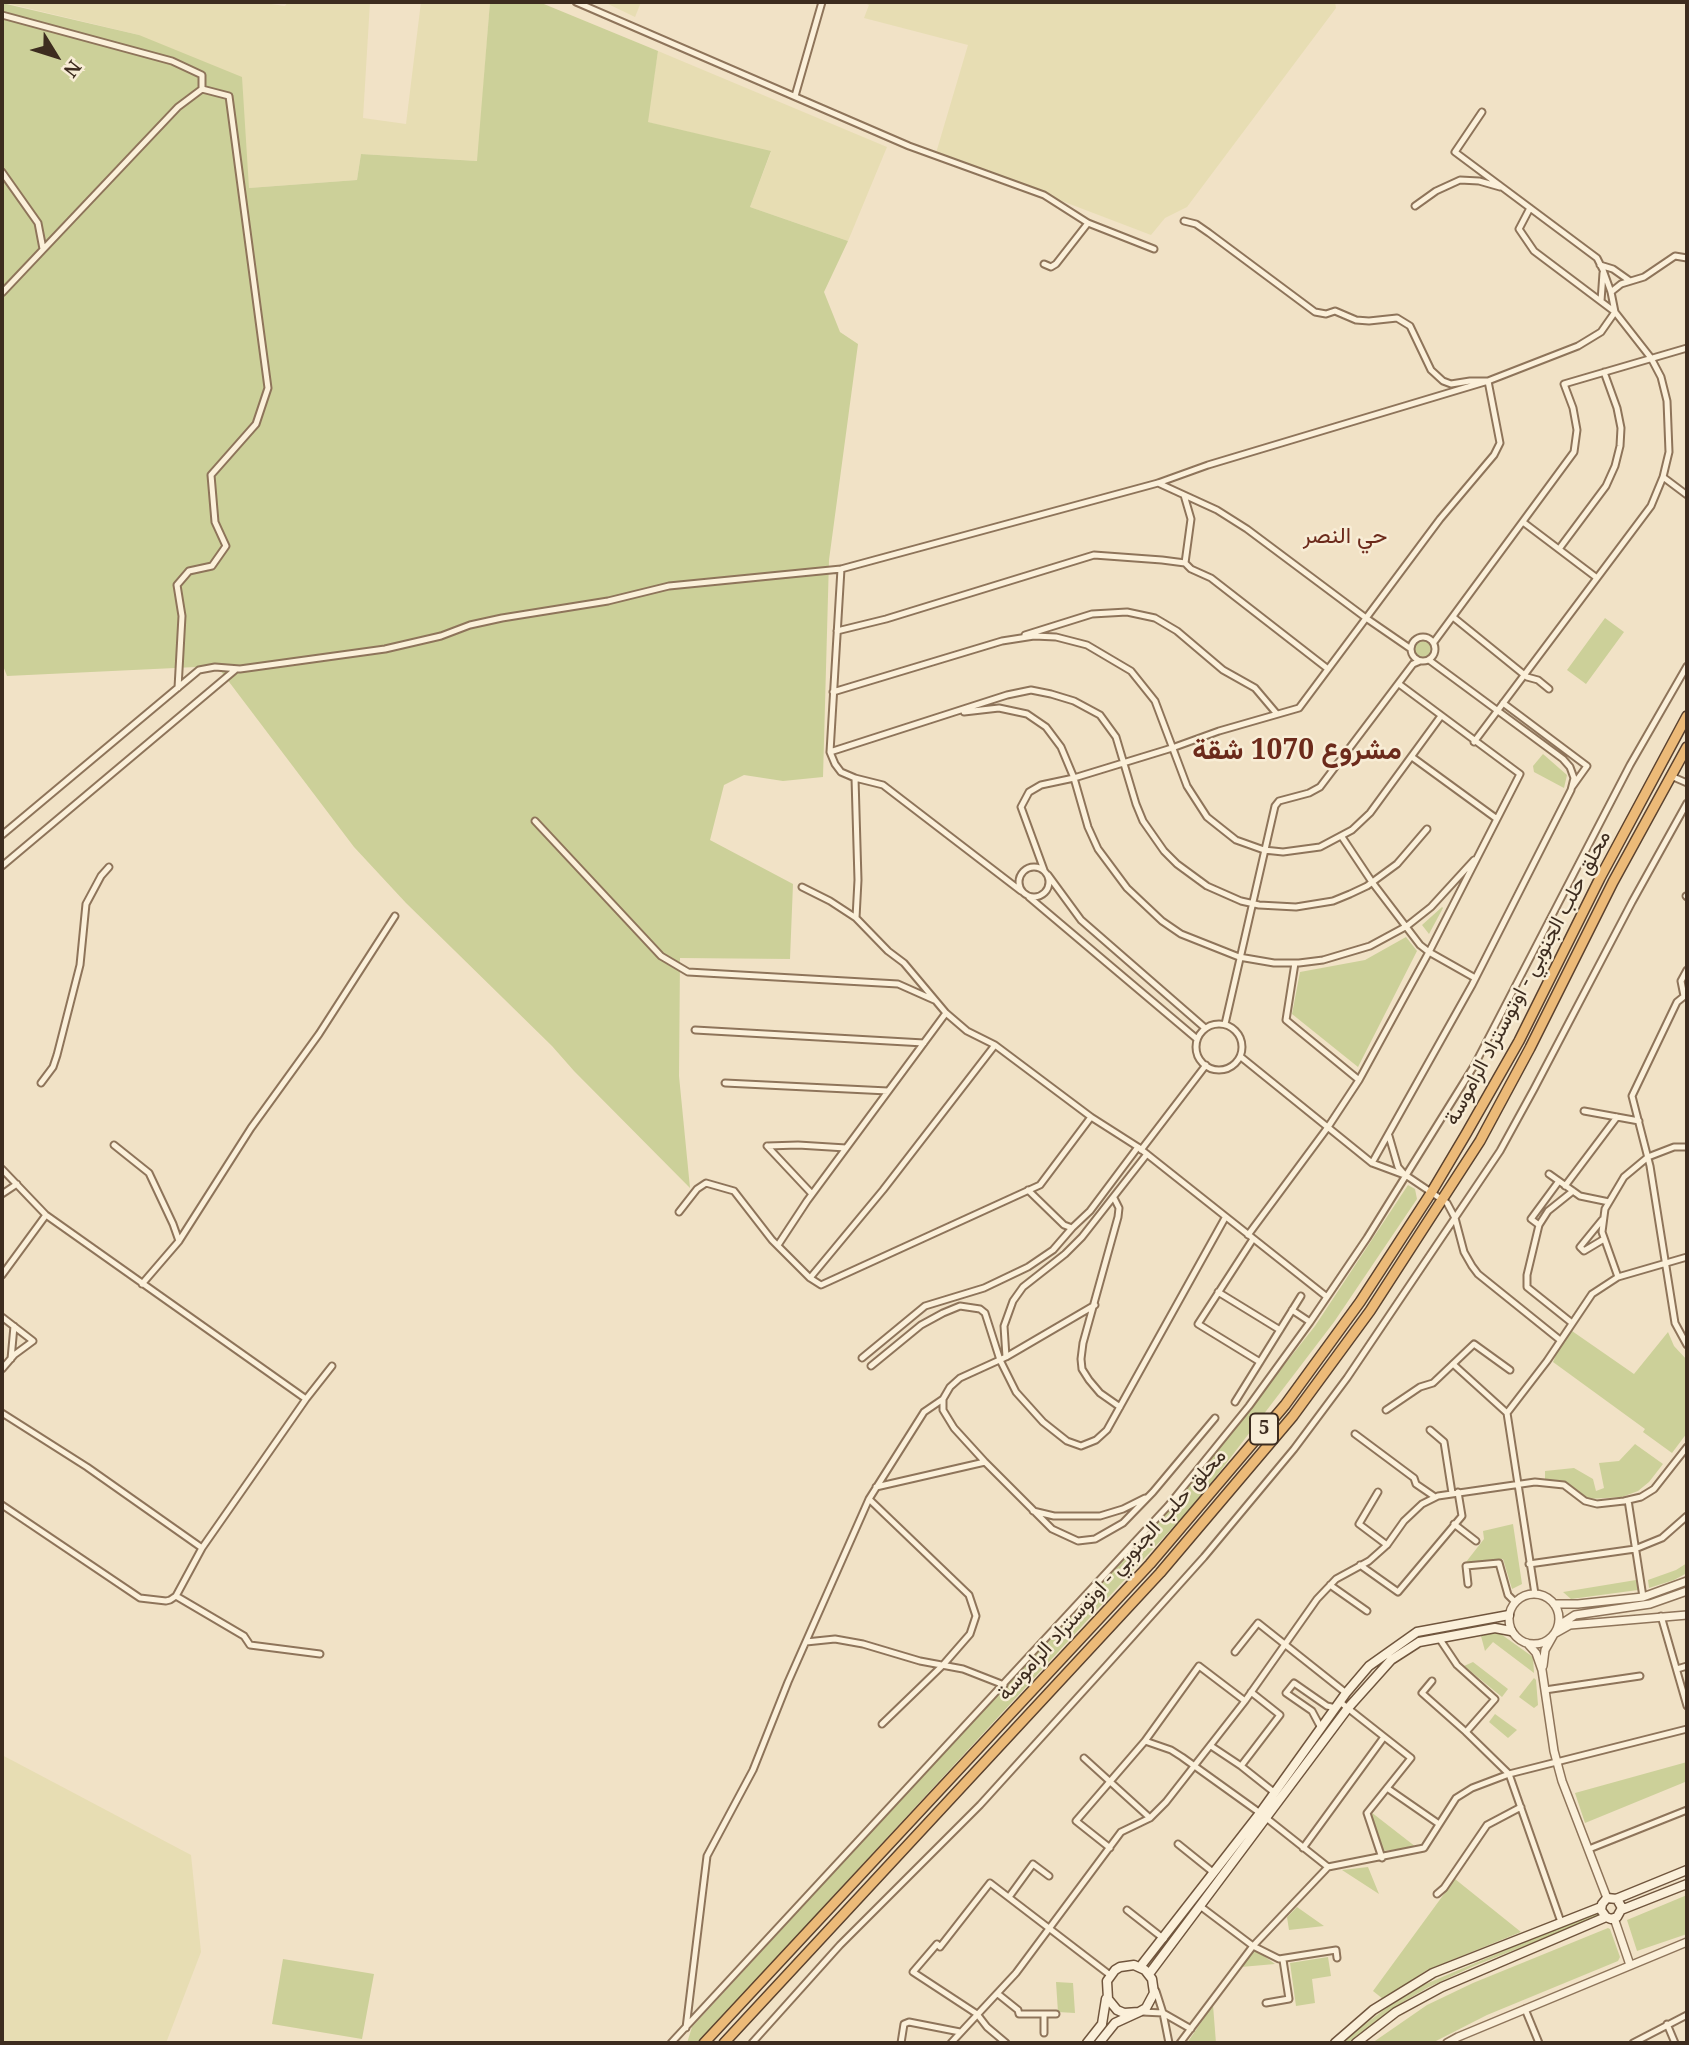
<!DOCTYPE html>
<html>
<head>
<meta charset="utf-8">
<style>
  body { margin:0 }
  #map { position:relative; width:1689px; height:2045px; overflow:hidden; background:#f1e2c6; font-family:"Noto Serif",serif }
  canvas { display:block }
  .frame { position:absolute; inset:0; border:4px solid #3d2c1f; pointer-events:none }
  .north { position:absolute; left:21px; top:21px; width:70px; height:70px; -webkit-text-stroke:5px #f8edd6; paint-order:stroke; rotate:128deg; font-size:19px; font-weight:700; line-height:28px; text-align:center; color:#3d2c1f }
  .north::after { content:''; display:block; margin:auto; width:24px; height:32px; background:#3d2c1f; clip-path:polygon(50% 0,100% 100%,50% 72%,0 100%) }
</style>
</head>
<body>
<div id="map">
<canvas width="1689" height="2045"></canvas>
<div class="frame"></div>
<div class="north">N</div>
</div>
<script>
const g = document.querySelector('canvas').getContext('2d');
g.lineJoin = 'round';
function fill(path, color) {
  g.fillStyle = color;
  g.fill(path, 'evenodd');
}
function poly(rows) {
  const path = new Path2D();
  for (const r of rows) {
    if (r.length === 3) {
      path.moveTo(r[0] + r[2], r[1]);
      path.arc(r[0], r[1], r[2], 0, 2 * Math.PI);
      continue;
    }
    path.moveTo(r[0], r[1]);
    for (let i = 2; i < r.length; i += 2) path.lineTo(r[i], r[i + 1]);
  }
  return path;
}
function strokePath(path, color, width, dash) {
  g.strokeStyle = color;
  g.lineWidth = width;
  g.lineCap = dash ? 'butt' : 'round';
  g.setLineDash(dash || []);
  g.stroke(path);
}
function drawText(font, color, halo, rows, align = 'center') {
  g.font = font + ' "Noto Serif",Vazirmatn,serif';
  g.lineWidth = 5;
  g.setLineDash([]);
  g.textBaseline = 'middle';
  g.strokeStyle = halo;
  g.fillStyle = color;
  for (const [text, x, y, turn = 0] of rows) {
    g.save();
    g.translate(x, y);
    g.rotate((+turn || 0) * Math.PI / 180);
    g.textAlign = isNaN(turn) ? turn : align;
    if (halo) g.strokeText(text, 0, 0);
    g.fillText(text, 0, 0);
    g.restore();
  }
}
const farmland = poly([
  [2,2,257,2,285,6,288,2,370,2,363,118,406,124,421,2,490,2,478,161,361,154,357,180,249,188,139,35],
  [604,2,641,2,635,17],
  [862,2,1335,2,1336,8,1187,207,1165,218,1151,235,936,153,968,45,864,18,869,5],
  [658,51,887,147,848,241,750,207,771,152,647,122],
  [2,1755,191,1855,201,1952,166,2043,2,2043]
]);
const green = poly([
  [490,2,539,2,658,51,648,122,771,151,750,207,848,241,824,292,840,332,858,344,829,560,823,777,783,781,744,775,724,785,710,840,793,884,790,959,680,958,679,1076,690,1188,574,1071,552,1046,406,903,354,847,217,666,7,676,2,663,2,3,139,35,242,77,249,188,357,180,361,154,477,161],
  [1605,618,1624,632,1586,684,1567,670],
  [1423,649,8],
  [1543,754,1567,775,1564,788,1534,772,1533,766],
  [1442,907,1443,908,1429,934,1422,925],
  [1406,937,1417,951,1358,1067,1292,1014,1300,972,1365,960],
  [1408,1185,1415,1189,1417,1199,1334,1322,1199,1499,698,2043,687,2043,692,2027,1182,1494,1315,1326],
  [1572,1331,1634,1374,1668,1332,1674,1346,1687,1360,1687,1433,1672,1453,1643,1432,1645,1429,1553,1362,1559,1348],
  [1635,1444,1663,1464,1649,1482,1638,1491,1622,1497,1589,1499,1565,1482,1545,1479,1545,1471,1574,1468,1593,1479,1596,1491,1604,1488,1599,1463,1619,1461],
  [1513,1524,1522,1584,1512,1589,1503,1559,1466,1562,1484,1539,1483,1531],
  [1687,1563,1687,1573,1674,1580,1649,1588,1648,1580,1676,1570],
  [1636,1580,1638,1590,1571,1599,1563,1592],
  [1498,1632,1533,1657,1534,1673,1493,1642,1485,1651,1481,1636],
  [1473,1662,1508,1689,1502,1697,1464,1666],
  [1534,1678,1536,1680,1538,1705,1534,1708,1519,1697],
  [1495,1714,1517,1730,1508,1738,1489,1722],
  [1687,1762,1687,1788,1685,1782,1585,1823,1575,1793],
  [1371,1812,1416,1847,1383,1851],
  [1368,1867,1379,1894,1342,1870],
  [1455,1879,1521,1932,1427,1970,1383,1999,1373,1991],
  [1687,1895,1687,1934,1637,1951,1627,1920],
  [1297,1907,1324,1926,1289,1930,1287,1917],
  [1598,1911,1600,1916,1474,1966,1429,1987,1403,2002,1349,2043,1340,2043,1393,2003,1421,1986],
  [1608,1928,1610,1929,1620,1957,1618,1961,1487,2015,1432,2043,1372,2043,1427,2005,1473,1983],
  [1253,1951,1257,1951,1275,1964,1241,1967],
  [1328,1957,1331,1976,1312,1979,1315,2003,1296,2006,1290,1963],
  [283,1959,374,1974,362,2039,272,2024],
  [1056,1982,1073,1983,1075,2013,1058,2012],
  [1213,2005,1216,2043,1187,2043]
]);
const minor = poly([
  [576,2,909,146,1044,195,1088,223,1154,249],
  [2,15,172,61,202,75,202,89],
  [795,96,822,2],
  [2,172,38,223,43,249],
  [1415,206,1436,191,1460,180,1479,181,1500,187],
  [1044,264,1051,267,1056,264,1088,223],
  [1600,265,1613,269,1630,281],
  [1611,292,1621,284,1644,277,1675,256,1687,258],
  [2,293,178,107,202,89,229,96,268,388,256,424,211,475,215,522,226,546,212,566,189,571,177,585,182,616,178,688],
  [1601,301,1603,273],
  [1663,477,1687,495],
  [1158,483,1217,510,1247,529,1366,618,1411,649],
  [1184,495,1191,519,1185,563],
  [1523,522,1597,578],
  [1559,549,1606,486,1615,466,1620,446,1621,428,1617,408,1604,372],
  [841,569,830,752,835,764,841,772,855,778,883,785,1021,891],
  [1453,617,1527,677,1538,680,1549,689],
  [837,631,886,619,1094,555,1162,560,1185,563,1191,569,1211,578,1328,669],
  [1025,635,1092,614,1127,612,1155,618,1177,631,1223,670,1255,688,1277,714],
  [1423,649,12],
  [1434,642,1574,452,1577,430,1573,408,1564,384,1687,348],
  [833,692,1002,641,1034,636,1056,637,1087,645,1131,671,1155,701,1187,786,1207,817,1236,840,1264,850,1283,852,1320,847,1352,830,1370,813,1441,716],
  [1503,703,1587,766,1572,787],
  [964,712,999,708,1027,714,1046,727,1061,747,1074,778,1088,827,1098,849,1127,888,1162,921,1181,934,1239,957,1274,963,1299,963,1323,960,1370,946,1407,926,1431,907,1474,860],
  [1474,742,1651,506,1663,477,1669,452,1667,401,1661,377,1651,358,1615,312,1534,251,1519,229,1530,208],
  [830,752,1007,695,1031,690,1051,694,1074,701,1100,715,1116,737,1136,804,1143,821,1164,851,1177,864,1207,886,1241,901,1259,905,1296,907,1333,901,1350,894,1367,886,1397,864,1427,829],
  [1412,757,1497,819],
  [1671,776,1687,783],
  [855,778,858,880,856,918],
  [535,821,661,956,688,972,898,984,934,1000],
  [2,835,199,670,215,667,240,669,385,649,441,636,470,625,502,618,608,601,669,586,841,569,1158,483,1208,465,1488,381,1578,346,1601,332,1615,312,1611,292,1603,270,1597,258,1455,152,1482,112],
  [1342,837,1372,882,1420,945,1429,952,1475,978],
  [2,866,235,670],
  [1034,882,15],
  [1044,870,1021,807,1029,792,1041,785,1074,778,1172,748,1219,731,1299,708,1440,519,1494,455,1500,443,1488,381,1470,381,1451,384,1443,381,1431,370,1410,326,1397,318,1369,321,1356,320,1335,311,1326,314,1315,312,1209,233,1196,224,1184,221],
  [1048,875,1081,920,1205,1028],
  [802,887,830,901,856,918,888,951,904,963,946,1013,967,1031,995,1045,1091,1117,1138,1147,1327,1297],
  [1686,896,1687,897],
  [1029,897,1197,1039],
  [1295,963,1286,1020,1359,1080],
  [1687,994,1677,1002,1632,1096,1650,1166,1675,1323,1687,1345],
  [1684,996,1681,981,1687,970],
  [1219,1047,23],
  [1225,1024,1275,806,1279,801,1309,793,1320,787,1413,664,1420,661],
  [695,1030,924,1043],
  [1241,1057,1372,1163,1407,1176,1447,1203,1455,1218,1464,1252,1472,1266,1478,1274,1560,1340],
  [41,1083,53,1067,57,1055,80,965,86,904,101,876,109,867],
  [725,1083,888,1091],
  [1584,1111,1639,1121],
  [1389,1136,1398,1167,1404,1174],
  [114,1145,149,1173,173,1224,179,1241],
  [767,1146,798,1145,846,1148],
  [767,1146,812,1194],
  [1141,1150,1206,1065],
  [1372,1163,1472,985,1571,790,1574,778,1570,767,1563,759,1429,660],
  [2,1169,46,1215,306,1399],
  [1549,1174,1580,1196,1609,1202],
  [1565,1186,1617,1117],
  [1028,1190,1064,1225,1072,1228,1090,1211,1138,1147],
  [2,1194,17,1184],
  [1114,1198,1119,1208,1118,1217,1083,1343,1081,1359,1082,1369,1089,1380,1100,1393,1120,1407],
  [679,1212,697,1189,706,1183,734,1191,772,1240,810,1278,821,1285,1040,1185,1091,1117],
  [1602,1220,1580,1247,1584,1251,1604,1239],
  [1539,1225,1531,1219,1559,1181],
  [1248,1235,1328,1127,1359,1080,1429,952,1520,774,1399,684],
  [1253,1239,1198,1324,1260,1362],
  [778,1245,807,1201,946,1013],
  [2,1275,46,1215],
  [1618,1277,1602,1232,1605,1209,1624,1177,1648,1157,1674,1147,1687,1147],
  [810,1278,883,1190,995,1045],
  [142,1284,179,1241,251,1128,319,1034,395,916],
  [1218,1292,1280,1330],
  [1292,1310,1310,1322],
  [2,1317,33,1341,14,1355,2,1369],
  [1572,1323,1527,1287,1527,1275,1539,1225,1548,1211,1573,1191],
  [1006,1357,1004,1326,1013,1301,1023,1287,1065,1254,1082,1237,1147,1154],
  [862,1358,925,1306,984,1288,1028,1267,1053,1250,1072,1228],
  [11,1359,14,1326],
  [1453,1364,1507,1413,1535,1594],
  [871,1366,921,1325,943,1313,960,1306,980,1309,985,1313,1000,1360,1016,1392,1043,1422,1067,1441,1081,1446,1096,1440,1107,1430,1225,1218],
  [943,1399,943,1410,954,1428,985,1462,1052,1529,1078,1541,1095,1539,1123,1523,1153,1492,1215,1418],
  [1235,1402,1301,1296],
  [1386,1410,1420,1387,1433,1383,1474,1344,1510,1370],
  [2,1413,87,1467,202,1548],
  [1507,1413,1547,1361,1592,1294,1618,1277,1687,1257],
  [1430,1430,1444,1442,1452,1493],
  [1355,1434,1414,1478,1416,1484,1435,1497],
  [876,1487,985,1462],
  [1378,1492,1359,1524,1387,1545],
  [869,1499,969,1595,976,1616,970,1634,943,1665,882,1724],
  [1628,1500,1643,1597],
  [2,1505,140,1598,166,1601,170,1600,176,1596,202,1548,306,1399,332,1366],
  [1033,1511,1054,1516,1100,1516,1123,1509,1145,1498],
  [1454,1524,1476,1541],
  [1529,1564,1635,1549,1662,1538,1687,1516],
  [1360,1565,1398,1592,1462,1516,1458,1492],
  [1468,1584,1466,1566,1499,1563,1508,1595,1515,1602],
  [1330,1585,1367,1611],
  [176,1596,244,1636,250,1645,320,1654],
  [1661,1616,1687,1706],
  [1439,1638,1457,1665,1495,1699,1466,1732],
  [806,1642,835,1639,863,1644,920,1661,963,1669,1004,1685],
  [1235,1652,1258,1623,1346,1693],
  [1677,1669,1687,1666],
  [1432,1681,1422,1693,1466,1732,1509,1774,1561,1922],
  [1545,1690,1640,1676],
  [1340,1702,1411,1758,1367,1813,1382,1858],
  [1321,1728,1312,1711,1286,1693,1294,1683,1327,1706,1336,1708],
  [1145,1741,1199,1666,1245,1701],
  [1211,1746,1241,1766,1280,1715,1251,1692],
  [1084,1758,1150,1818],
  [1241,1766,1275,1793],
  [1387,1788,1439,1824],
  [1178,1844,1214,1873],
  [1110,1848,1076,1821,1145,1741,1171,1750,1182,1757,1260,1813,1328,1867],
  [1303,1848,1384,1737],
  [1589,1849,1687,1810],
  [1437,1894,1444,1888,1487,1825,1521,1807],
  [1009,1897,1033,1864,1049,1876],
  [1200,1906,1253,1946,1279,1959,1336,1950,1337,1958],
  [1127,1910,1164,1939],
  [1156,1991,1163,2013,1191,2029],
  [998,1994,1018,2010,1019,2014,1056,2014],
  [1266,2003,1289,1999,1283,1960],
  [1525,2009,1539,2043],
  [1142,2012,1163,2013,1169,2043],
  [1667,2024,1675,2043],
  [686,2028,707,1856,753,1770,788,1682,869,1499,924,1412,943,1399,950,1387,960,1378,1006,1357,1095,1305],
  [1044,2033,1044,2014],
  [671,2043,1168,1506,1249,1406,1310,1322,1367,1238,1474,1066,1630,765,1687,666],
  [752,2043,840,1945,980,1805,1107,1665,1204,1557,1294,1449,1347,1378,1500,1151,1534,1089,1632,902,1687,803],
  [901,2043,904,2024,909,2022,960,2032],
  [951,2043,1016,1973,1121,1832,1150,1818,1166,1802,1245,1701,1317,1599,1336,1579,1369,1561,1387,1545,1404,1521,1422,1504,1438,1496,1535,1482,1564,1485,1585,1501,1597,1504,1624,1501,1641,1497,1654,1489,1687,1447],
  [1006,2043,987,2027,977,2014,913,1972,937,1944,940,1947,990,1883,1110,1975],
  [1180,2043,1253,1946,1328,1867,1424,1848,1456,1798,1472,1788,1509,1774,1687,1729],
  [1633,2043,1687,2015]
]);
const tertiary = poly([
  [1534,1619,25],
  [1554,1604,1578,1604,1643,1597,1687,1581],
  [1558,1626,1575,1615,1650,1604,1687,1591],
  [1527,1643,1536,1653,1542,1670,1554,1751,1562,1781,1607,1898],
  [1543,1666,1545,1650,1554,1634,1570,1625,1687,1615],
  [1614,1918,1630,1965],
  [1447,2043,1458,2037,1687,1942]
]);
const secondary = poly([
  [1616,1899,1687,1870],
  [1621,1910,1687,1884],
  [1140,1967,1260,1813,1346,1693,1369,1666,1417,1632,1509,1615],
  [1149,1974,1348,1708,1391,1660,1419,1642,1495,1628,1511,1631],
  [1087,2043,1102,2024,1106,1999],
  [1099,2043,1115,2023,1139,2012,1146,2008,1154,1993,1152,1979,1145,1970,1134,1965,1120,1967,1115,1970,1107,1981,1108,1999,1117,2010,1124,2013,1139,2012],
  [1335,2043,1373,2010,1433,1973,1601,1907],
  [1356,2043,1396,2012,1442,1987,1606,1917,1611,1919,1617,1917,1622,1908,1617,1899,1607,1898,1602,1904,1601,1910,1606,1917]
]);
const trunk = poly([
  [704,2043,1150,1564,1285,1405,1360,1302,1431,1193,1466,1134,1519,1041,1600,878,1687,716],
  [724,2043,1160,1573,1293,1416,1370,1311,1480,1141,1530,1048,1613,882,1687,747]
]);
const shields = [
  [1264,1429,28]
];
const shieldNames = [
  ["5",1264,1429]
];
const streetNames = [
  ["محلق حلب الجنوبي - اوتوستراد الراموسة",1528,978,-62],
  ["محلق حلب الجنوبي - اوتوستراد الراموسة",1112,1575,-48]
];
const neighbourhoodNames = [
  ["حي النصر",1345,536]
];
const districtNames = [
  ["مشروع 1070 شقة",1297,751]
];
fill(farmland, '#e7ddb3');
fill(green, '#ccd099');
strokePath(minor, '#8e745a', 9);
strokePath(tertiary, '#8e745a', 10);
strokePath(secondary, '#70553d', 11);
strokePath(trunk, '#5b422e', 12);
strokePath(minor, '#fbf0da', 5);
strokePath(tertiary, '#fbf0da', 7);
strokePath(secondary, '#fbf0da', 8);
strokePath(trunk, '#ecba78', 9);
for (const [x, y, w] of shields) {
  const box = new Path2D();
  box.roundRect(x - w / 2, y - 15.5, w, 31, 5);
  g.fillStyle = '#f8edd6';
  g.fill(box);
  strokePath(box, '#3d2c1f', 2);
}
drawText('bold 19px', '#3d2c1f', null, shieldNames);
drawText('21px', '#3d2c1f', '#f8edd6', streetNames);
drawText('23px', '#6c2a1b', '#f8edd6', neighbourhoodNames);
drawText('bold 28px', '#6c2a1b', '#f8edd6', districtNames);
</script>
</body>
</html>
